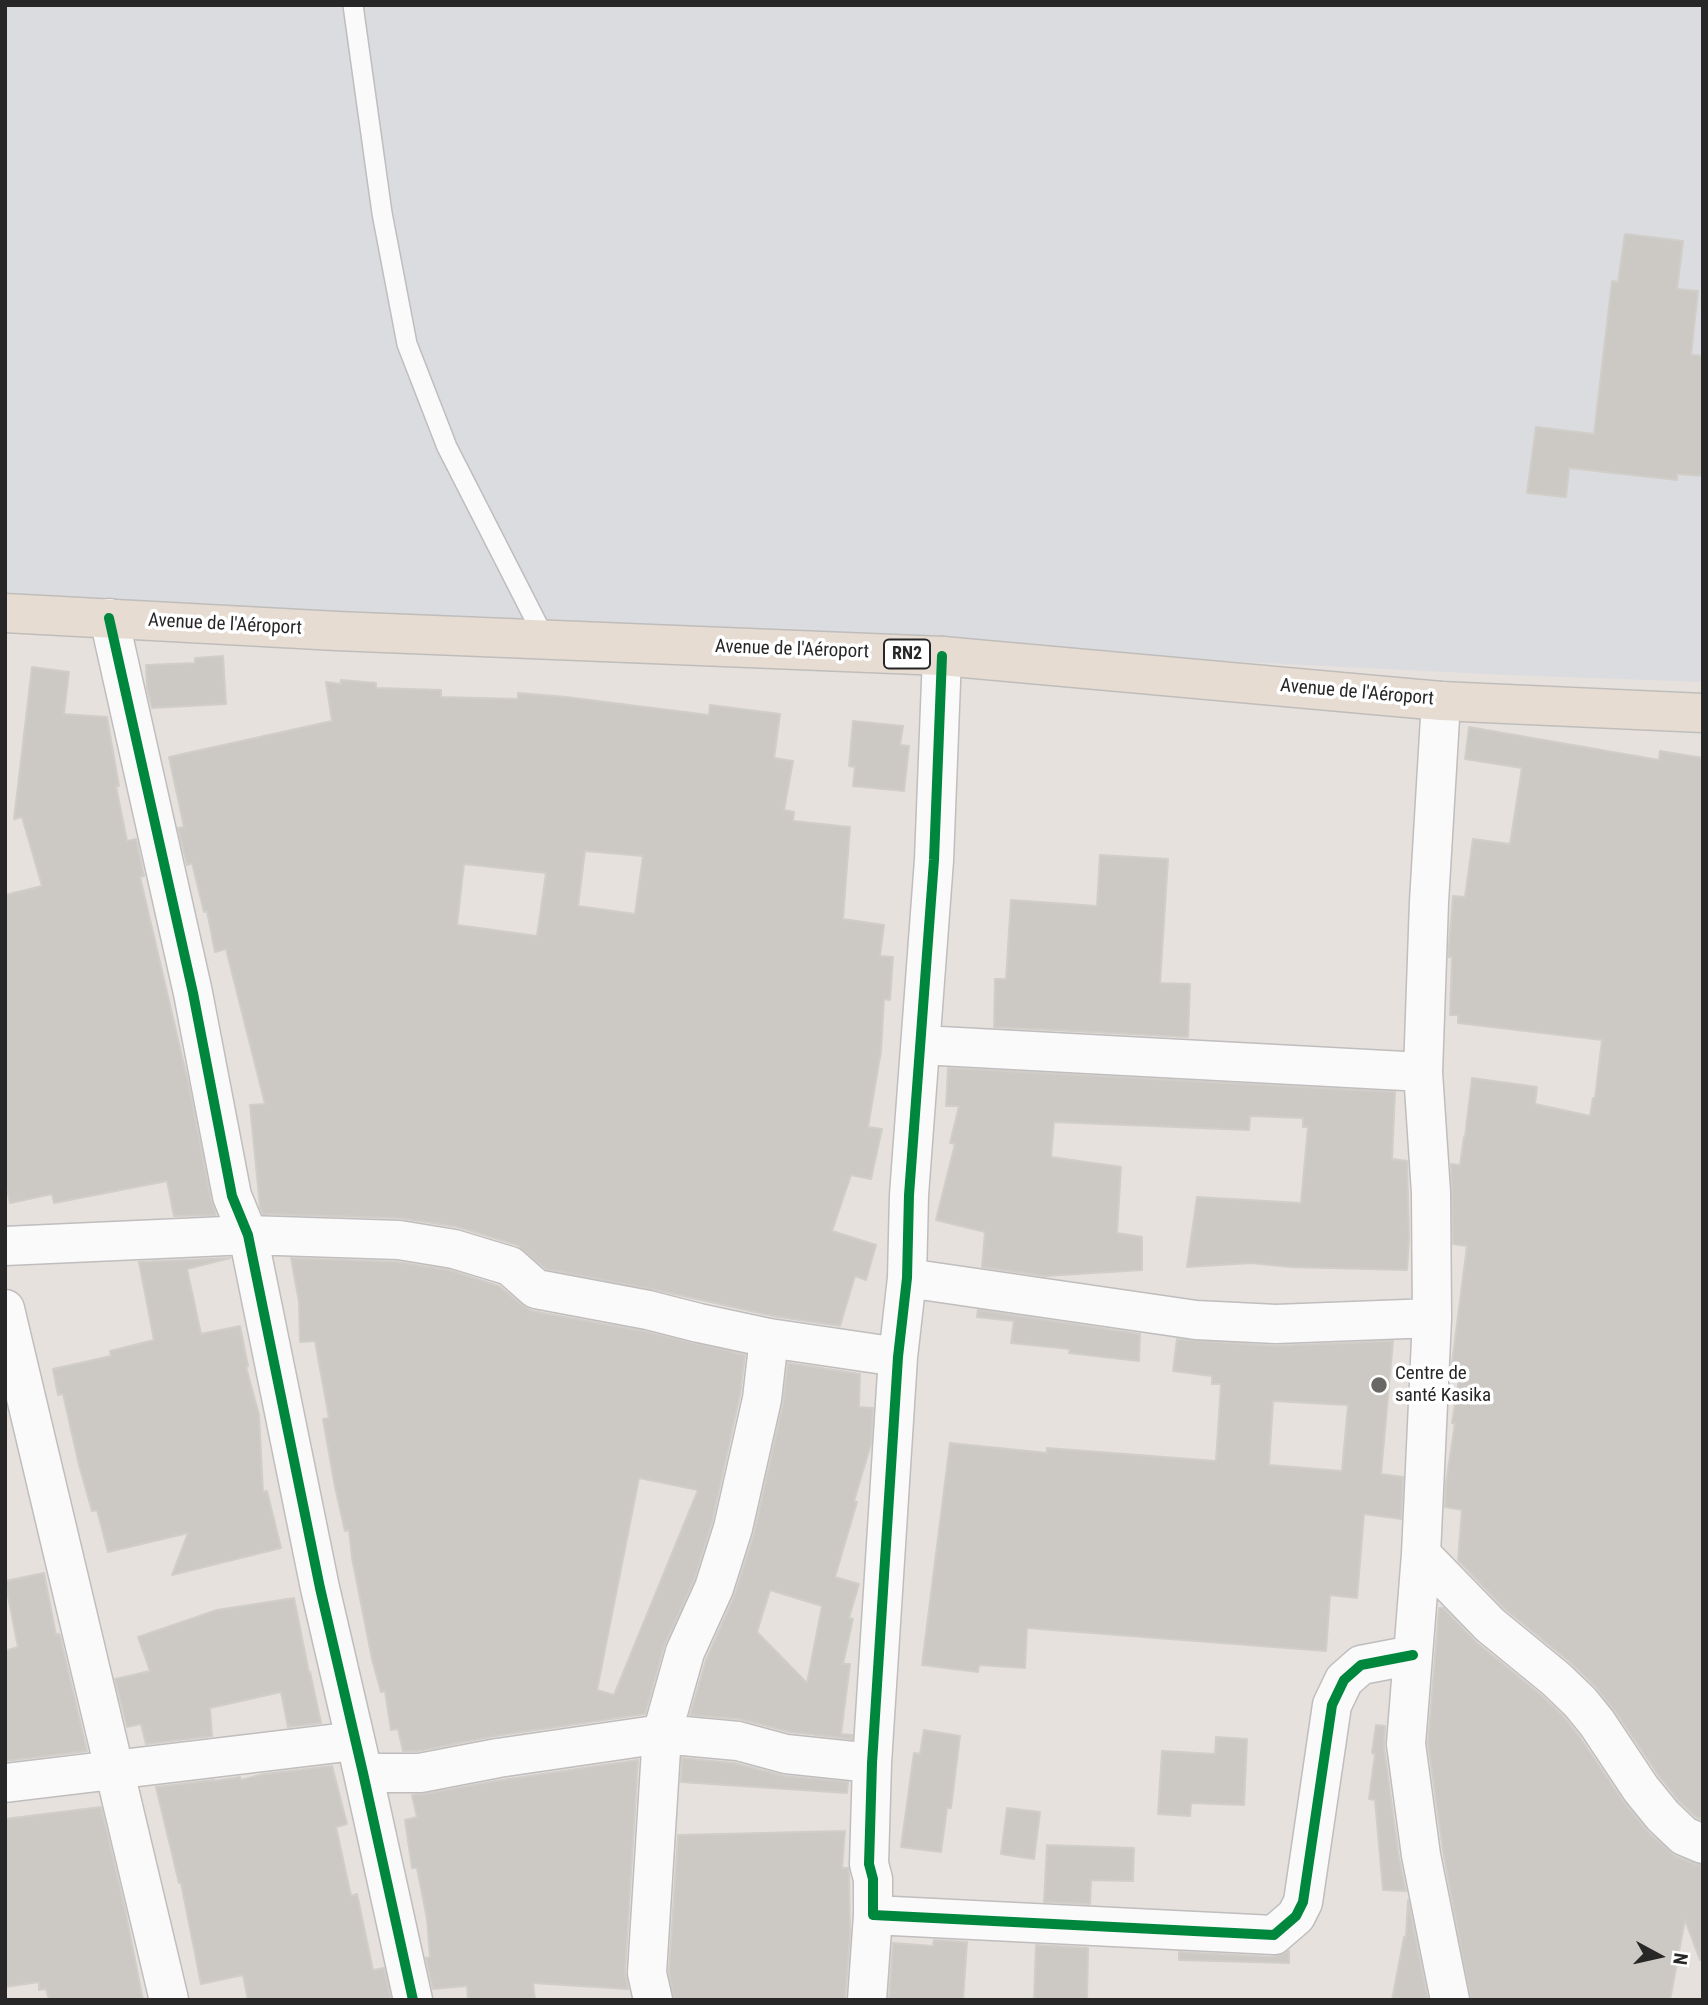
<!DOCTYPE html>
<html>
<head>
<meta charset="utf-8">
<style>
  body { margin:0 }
  #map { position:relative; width:1708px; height:2005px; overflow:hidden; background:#e6e1dc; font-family:"Roboto Condensed",sans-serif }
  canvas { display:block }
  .frame { position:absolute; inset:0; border:7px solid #272727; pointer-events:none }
  .north { position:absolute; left:1624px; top:1921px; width:70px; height:70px; -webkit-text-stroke:5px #fff; paint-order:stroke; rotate:98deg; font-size:19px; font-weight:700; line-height:28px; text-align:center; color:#272727 }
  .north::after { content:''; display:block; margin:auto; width:24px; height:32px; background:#272727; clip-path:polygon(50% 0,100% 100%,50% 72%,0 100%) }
</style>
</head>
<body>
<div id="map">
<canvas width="1708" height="2005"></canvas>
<div class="frame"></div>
<div class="north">N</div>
</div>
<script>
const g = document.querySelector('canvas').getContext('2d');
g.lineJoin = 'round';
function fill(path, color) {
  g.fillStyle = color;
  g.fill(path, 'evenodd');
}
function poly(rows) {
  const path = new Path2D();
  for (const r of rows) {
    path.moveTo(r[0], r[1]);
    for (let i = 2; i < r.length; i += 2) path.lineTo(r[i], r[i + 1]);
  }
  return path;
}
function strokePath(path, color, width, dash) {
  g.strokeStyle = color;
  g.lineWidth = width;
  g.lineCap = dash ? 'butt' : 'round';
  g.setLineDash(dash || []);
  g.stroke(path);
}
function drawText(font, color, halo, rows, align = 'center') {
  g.font = font + ' "Roboto Condensed",sans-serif';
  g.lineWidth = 7;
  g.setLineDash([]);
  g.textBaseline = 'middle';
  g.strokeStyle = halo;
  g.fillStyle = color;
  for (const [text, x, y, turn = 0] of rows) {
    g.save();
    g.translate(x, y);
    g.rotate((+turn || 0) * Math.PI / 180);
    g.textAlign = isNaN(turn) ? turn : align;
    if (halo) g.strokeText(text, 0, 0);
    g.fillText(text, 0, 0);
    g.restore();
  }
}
const airport = poly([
  [5,5,1703,5,1703,682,1508,675,574,629,86,600,5,592]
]);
const building = poly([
  [1625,234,1683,241,1677,289,1698,291,1691,355,1703,356,1703,476,1677,474,1677,480,1569,468,1566,497,1527,493,1536,427,1594,434,1612,281,1618,282,1625,234],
  [223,656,226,704,152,708,147,688,146,665,195,663,195,658,223,656],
  [32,667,69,672,64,714,107,717,119,786,116,786,127,841,136,839,144,876,140,877,189,1086,211,1200,216,1215,174,1216,167,1181,54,1203,52,1194,10,1203,5,1182,5,895,42,886,22,817,14,819,32,667],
  [341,680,376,683,376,688,441,690,441,697,518,699,518,693,566,697,709,715,710,705,780,714,774,758,793,761,784,810,794,812,793,821,850,827,843,919,884,925,880,956,893,957,890,1000,884,999,881,1051,868,1127,882,1129,871,1179,851,1175,832,1231,876,1245,866,1280,855,1276,840,1326,773,1316,652,1289,546,1269,517,1245,458,1227,400,1218,263,1214,260,1207,250,1105,265,1104,226,949,215,952,207,911,204,912,192,863,187,865,178,828,184,827,169,757,332,721,326,682,341,684,341,680],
  [585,851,643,856,635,914,578,906,585,851],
  [464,864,546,873,537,936,457,925,464,864],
  [853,721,903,726,900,745,909,746,904,791,853,786,855,767,849,766,853,721],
  [1469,727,1659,760,1660,751,1703,758,1703,1820,1696,1817,1679,1801,1659,1776,1615,1711,1595,1686,1570,1662,1505,1609,1458,1560,1462,1510,1445,1507,1446,1483,1455,1424,1452,1423,1459,1379,1451,1378,1452,1363,1467,1246,1453,1244,1451,1164,1460,1165,1464,1137,1465,1137,1472,1078,1537,1087,1535,1104,1590,1116,1593,1098,1595,1098,1602,1040,1458,1023,1458,1015,1450,1015,1452,957,1449,957,1449,946,1453,896,1465,897,1473,839,1510,844,1522,768,1465,759,1469,727],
  [1100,855,1168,859,1160,983,1190,984,1188,1037,994,1027,995,979,1006,979,1011,900,1097,906,1100,855],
  [948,1068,1395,1092,1392,1159,1407,1161,1409,1238,1407,1270,1291,1267,1251,1263,1187,1267,1197,1197,1301,1203,1308,1127,1303,1127,1303,1118,1250,1116,1249,1130,1054,1122,1051,1157,1121,1167,1117,1233,1142,1237,1142,1270,1045,1276,982,1267,985,1232,936,1220,955,1144,950,1143,959,1106,946,1106,948,1068],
  [230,1258,187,1269,201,1334,240,1326,248,1366,246,1367,259,1415,263,1492,267,1491,281,1548,172,1575,188,1533,108,1552,97,1510,92,1511,79,1465,63,1394,58,1395,53,1369,111,1356,110,1351,154,1340,139,1262,230,1258],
  [291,1258,397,1262,449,1270,499,1286,522,1305,532,1311,643,1331,745,1355,740,1395,712,1522,694,1580,664,1646,645,1714,495,1736,418,1751,403,1751,398,1729,391,1730,385,1691,381,1692,372,1659,352,1558,349,1530,345,1531,335,1487,323,1419,329,1418,315,1341,300,1342,299,1302,291,1258],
  [639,1478,698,1490,614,1695,597,1690,639,1478],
  [978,1310,1140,1334,1139,1361,1069,1353,1070,1349,1011,1343,1014,1321,977,1317,978,1310],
  [1177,1339,1275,1346,1393,1341,1381,1474,1403,1477,1401,1519,1364,1514,1357,1598,1330,1595,1326,1651,1027,1628,1025,1668,979,1665,978,1672,922,1665,950,1443,1047,1453,1047,1448,1216,1461,1221,1384,1212,1384,1212,1376,1173,1371,1177,1339],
  [1273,1401,1348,1405,1342,1471,1269,1465,1273,1401],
  [788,1363,860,1374,859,1407,873,1408,871,1444,854,1501,857,1502,835,1577,859,1584,849,1618,853,1619,843,1664,850,1664,841,1734,852,1735,852,1739,790,1732,740,1719,690,1715,706,1660,734,1597,754,1534,783,1404,788,1363],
  [770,1590,822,1606,807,1683,757,1632,770,1590],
  [44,1573,56,1635,59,1634,60,1636,87,1751,5,1761,5,1651,18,1647,5,1581,44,1573],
  [294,1598,309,1673,310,1672,321,1723,288,1727,281,1692,210,1708,212,1736,146,1744,141,1724,127,1727,115,1679,150,1671,138,1637,217,1610,294,1598],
  [1439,1608,1443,1608,1476,1642,1541,1695,1564,1717,1579,1736,1623,1801,1648,1832,1675,1856,1695,1864,1703,1865,1703,1959,1700,1960,1685,1920,1670,2000,1471,2000,1443,1851,1428,1743,1439,1608],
  [1376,1725,1385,1726,1384,1747,1399,1858,1406,1891,1383,1890,1375,1800,1369,1799,1375,1754,1372,1753,1376,1725],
  [924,1730,960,1736,951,1808,947,1808,941,1852,901,1847,914,1753,920,1754,924,1730],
  [1216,1737,1247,1739,1244,1805,1191,1803,1190,1816,1158,1814,1162,1751,1215,1754,1216,1737],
  [682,1758,734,1763,784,1776,848,1782,847,1793,681,1782,682,1758],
  [638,1760,625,1972,628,1989,533,1983,535,2000,468,2000,467,1986,433,1989,426,1958,430,1957,427,1919,417,1868,412,1868,405,1820,417,1817,412,1795,424,1794,502,1780,638,1760],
  [332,1766,347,1824,336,1827,351,1896,357,1894,373,1970,384,1968,391,2000,248,2000,243,1975,201,1984,181,1883,179,1883,156,1787,214,1780,214,1781,240,1777,241,1780,264,1774,332,1766],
  [101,1807,125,1909,143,2000,49,2000,46,1989,39,1990,39,1982,5,1987,5,1819,101,1807],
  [1007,1808,1040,1812,1034,1859,1001,1854,1007,1808],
  [845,1831,842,1868,848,1868,849,1874,850,1934,845,2000,674,2000,669,1971,678,1835,845,1831],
  [1047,1845,1134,1848,1133,1881,1091,1880,1090,1904,1044,1902,1047,1845],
  [1408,1900,1428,2000,1392,2000,1404,1937,1406,1937,1408,1900],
  [934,1940,967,1942,963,2000,889,2000,893,1943,933,1946,934,1940],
  [1036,1945,1088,1948,1087,2000,1034,2000,1036,1945],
  [1289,1951,1289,1963,1179,1960,1179,1952,1273,1957,1289,1951]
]);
const service = poly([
  [353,5,382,213,407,344,447,447,545,639]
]);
const minor = poly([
  [109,618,193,993,232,1196,248,1235,320,1588,363,1773,413,2000],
  [942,656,934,860,909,1195,907,1278,898,1357,872,1763,869,1864,873,1879,873,1915,1274,1935,1296,1916,1303,1902,1332,1705,1344,1680,1361,1665,1413,1655],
  [1441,701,1429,902,1423,1072,1431,1193,1432,1318,1421,1554,1406,1744,1421,1855,1450,2000],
  [921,1045,1423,1072],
  [5,1246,248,1235,399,1240,454,1249,510,1266,536,1289,648,1310,699,1323,769,1338,898,1357],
  [907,1278,1196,1320,1276,1324,1432,1318],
  [5,1309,169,2000],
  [1421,1554,1490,1625,1556,1679,1580,1702,1597,1723,1641,1789,1663,1816,1684,1836,1703,1844],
  [363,1773,420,1773,498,1758,662,1734,738,1741,786,1754,872,1763],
  [5,1783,355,1741],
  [653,2000,647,1973,662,1734,685,1652,714,1588,733,1528,762,1399,769,1338],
  [867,2000,873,1915]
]);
const trunk = poly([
  [5,613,337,631,942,656,1441,701,1703,713]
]);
const cycleway = poly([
  [109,618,193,993,232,1196,248,1235,320,1588,363,1773,413,2000],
  [942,656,934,860,909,1195,907,1278,898,1357,872,1763,869,1864,873,1879,873,1915,1274,1935,1296,1916,1303,1902,1332,1705,1344,1680,1361,1665,1413,1655]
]);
const markers = [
  [1379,1385,9,"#6a6866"]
];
const shields = [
  [907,654,46]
];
const shieldNames = [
  ["RN2",907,654]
];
const streetNames = [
  ["Avenue de l'Aéroport",225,625,3],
  ["Avenue de l'Aéroport",792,650,2],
  ["Avenue de l'Aéroport",1357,693,5]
];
const poiNames = [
  ["Centre de",1395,1374],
  ["santé Kasika",1395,1396]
];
fill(airport, '#dbdce0');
fill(building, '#ccc9c5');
strokePath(building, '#d1cdc8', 2);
strokePath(service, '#bfbdbe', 22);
strokePath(minor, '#bfbdbe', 41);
strokePath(trunk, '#bfbdbb', 41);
strokePath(service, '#fbfafa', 19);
strokePath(minor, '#fbfafa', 38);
strokePath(trunk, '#e7dcd1', 38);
strokePath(cycleway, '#00873e', 10);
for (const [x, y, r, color] of markers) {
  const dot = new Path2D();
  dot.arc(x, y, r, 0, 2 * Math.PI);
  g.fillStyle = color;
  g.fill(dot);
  strokePath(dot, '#fff', 2.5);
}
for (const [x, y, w] of shields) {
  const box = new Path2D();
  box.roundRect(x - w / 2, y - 14.5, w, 29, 5);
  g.fillStyle = '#fff';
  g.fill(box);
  strokePath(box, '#272727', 2);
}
drawText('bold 18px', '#272727', null, shieldNames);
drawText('19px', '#272727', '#fff', streetNames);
drawText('19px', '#272727', '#fff', poiNames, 'left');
</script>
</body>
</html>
